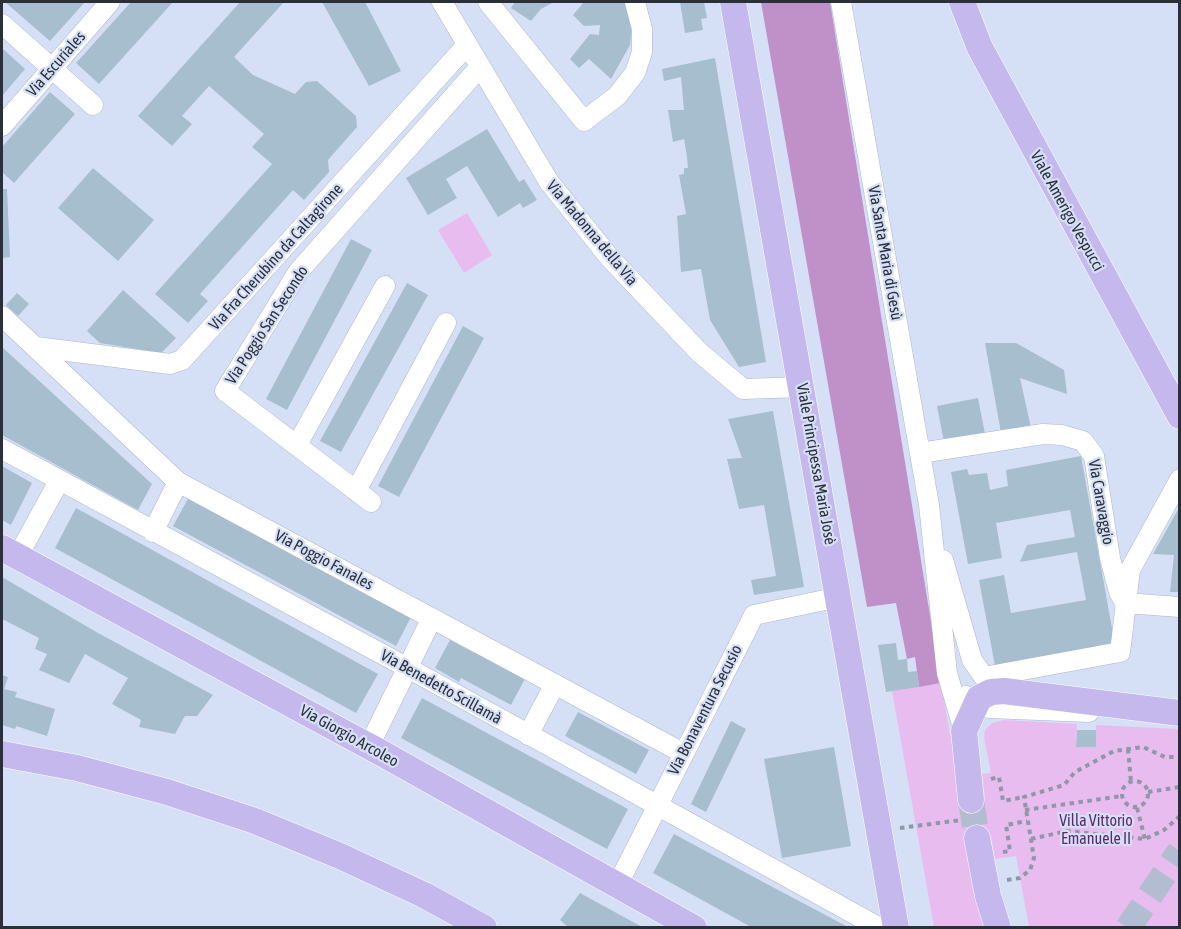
<!DOCTYPE html>
<html>
<head>
<meta charset="utf-8">
<style>
  body { margin:0 }
  #map { position:relative; width:1181px; height:929px; overflow:hidden; background:#d5e0f7; font-family:"Asap Condensed",sans-serif }
  canvas { display:block }
  .frame { position:absolute; inset:0; border:3px solid #2b2f38; pointer-events:none }
</style>
</head>
<body>
<div id="map">
<canvas width="1181" height="929"></canvas>
<div class="frame"></div>
</div>
<script>
const g = document.querySelector('canvas').getContext('2d');
g.lineJoin = 'round';
function fill(path, color) {
  g.fillStyle = color;
  g.fill(path, 'evenodd');
}
function poly(rows) {
  const path = new Path2D();
  for (const r of rows) {
    if (r.length === 3) {
      path.moveTo(r[0] + r[2], r[1]);
      path.arc(r[0], r[1], r[2], 0, 2 * Math.PI);
      continue;
    }
    path.moveTo(r[0], r[1]);
    for (let i = 2; i < r.length; i += 2) path.lineTo(r[i], r[i + 1]);
  }
  return path;
}
function strokePath(path, color, width, dash) {
  g.strokeStyle = color;
  g.lineWidth = width;
  g.lineCap = dash ? 'butt' : 'round';
  g.setLineDash(dash || []);
  g.stroke(path);
}
function drawText(font, color, halo, rows, align = 'center') {
  g.font = font + ' "Asap Condensed",sans-serif';
  g.lineWidth = 4.5;
  g.setLineDash([]);
  g.textBaseline = 'middle';
  g.strokeStyle = halo;
  g.fillStyle = color;
  for (const [text, x, y, turn = 0] of rows) {
    g.save();
    g.translate(x, y);
    g.rotate((+turn || 0) * Math.PI / 180);
    g.textAlign = isNaN(turn) ? turn : align;
    if (halo) g.strokeText(text, 0, 0);
    g.fillText(text, 0, 0);
    g.restore();
  }
}
const green = poly([
  [467,213,492,255,464,273,438,230],
  [941,683,962,801,985,797,982,774,991,773,984,737,985,730,992,723,1004,720,1077,724,1076,746,1096,747,1096,725,1179,729,1179,927,1029,927,1016,856,995,859,991,836,969,839,989,927,934,927,892,691]
]);
const forest = poly([
  [761,2,830,2,941,683,919,687,915,657,907,659,896,603,867,607]
]);
const building = poly([
  [5,2,85,2,50,41],
  [131,2,173,2,99,84,76,63],
  [240,2,284,2,234,57,253,75,295,94,306,82,317,81,356,116,357,127,328,160,329,172,304,200,293,190,200,294,208,301,188,323,155,294,272,164,252,147,264,134,209,86,182,116,192,124,172,146,138,116],
  [322,2,365,2,401,71,369,86],
  [515,2,554,2,541,9,531,21,511,8],
  [584,2,626,2,632,23,630,45,611,79,589,59,579,68,570,59,590,34,599,35,600,25,584,26,573,15],
  [680,2,704,2,707,18,701,19,703,30,685,33],
  [2,48,25,69,2,96],
  [715,58,766,362,739,367,710,320,701,269,681,272,677,216,686,214,679,175,684,174,684,168,688,168,687,157,684,139,673,142,668,110,684,110,681,77,664,81,662,69],
  [50,92,75,114,14,183,2,172,2,147],
  [487,129,519,182,524,179,537,200,523,208,520,203,498,217,467,166,446,179,457,198,428,215,406,178],
  [93,168,154,220,118,261,58,208],
  [2,189,7,189,10,257,2,258],
  [351,239,372,250,287,410,266,399],
  [407,283,428,295,341,452,320,441],
  [123,290,176,338,161,353,100,343,87,331],
  [17,293,29,304,18,316,6,305],
  [463,326,484,338,399,497,378,486],
  [985,343,1016,343,1064,370,1067,394,1020,378,1031,428,1001,433],
  [2,347,152,484,138,510,2,435],
  [978,398,985,434,944,442,937,406],
  [773,411,804,587,754,595,751,580,776,576,764,505,739,509,727,459,742,458,728,419],
  [1081,456,1115,645,995,666,979,580,1004,575,1011,613,1086,600,1077,552,1020,562,1027,545,1075,537,1070,510,996,523,1002,558,968,564,951,472,967,469,969,475,987,473,990,490,1008,486,1006,470],
  [2,466,32,483,11,525,2,520],
  [189,497,411,617,396,646,173,526],
  [1180,506,1180,592,1170,592,1174,555,1153,554],
  [76,508,378,674,356,713,55,548],
  [2,577,98,633,213,695,197,716,185,716,175,734,139,727,141,720,112,704,128,678,85,654,69,683,39,670,47,654,35,649,39,638,2,619],
  [450,640,474,653,477,647,527,675,511,705,461,678,459,682,435,668],
  [896,643,898,660,907,659,908,672,917,671,919,687,886,692,878,645],
  [2,675,8,677,4,689,17,692,15,697,55,709,47,736,16,726,15,729,2,725],
  [422,698,628,809,607,849,401,738],
  [578,712,649,750,636,774,565,736],
  [731,721,746,729,706,812,691,804],
  [1077,730,1096,730,1096,747,1076,747],
  [834,747,851,846,782,858,764,759],
  [674,834,765,883,850,928,751,927,653,873],
  [580,893,644,928,569,928,560,920]
]);
const majorTunnel = poly([
  [971,800,977,838],
  [1128,928,1180,851]
]);
const path = poly([
  [1128,749,1131,782],
  [991,779,999,777,1003,801,1024,797],
  [1135,794,13],
  [1148,792,1180,787],
  [1137,808,1145,839],
  [1025,810,1122,796],
  [900,828,961,820],
  [1031,839,1067,831,1145,839,1164,830,1180,816],
  [1003,852,1010,851,1006,825,1027,821],
  [1007,880,1020,878,1030,870,1034,858,1024,797,1064,785,1075,772,1114,751,1143,747,1165,757,1180,757]
]);
const minor = poly([
  [442,2,549,182,609,257,699,352,743,389,803,387],
  [488,2,584,121,617,96,635,73,642,52,642,29,635,2],
  [841,2,929,505,947,673,964,731],
  [2,24,93,105],
  [2,126,110,2],
  [2,316,178,482,683,753],
  [36,347,170,364,182,360,467,45],
  [297,445,385,286],
  [2,449,408,668,880,928],
  [920,453,1043,434,1062,435,1083,441,1094,456,1110,558,1119,592,1125,603,1180,607],
  [356,491,446,323],
  [371,502,225,391,298,272,479,68],
  [153,532,178,482],
  [18,556,59,481],
  [943,560,972,660,984,677,995,685],
  [984,677,1120,652,1130,570,1180,479],
  [966,696,977,704,989,708,1089,712],
  [528,735,555,684],
  [369,746,432,618],
  [618,884,754,615,839,597]
]);
const major = poly([
  [733,2,896,928],
  [962,2,980,48,1180,416],
  [2,548,385,755,694,928],
  [2,754,77,768,167,792,255,821,340,856,424,895,484,928],
  [971,800,964,731,979,698,991,692,1004,691,1180,713],
  [977,838,988,896,998,928]
]);
const streetNames = [
  ["Via Escuriales",56,64,-49],
  ["Viale Amerigo Vespucci",1067,211,61],
  ["Via Madonna della Via",592,233,50],
  ["Via Santa Maria di Gesù",885,253,80],
  ["Via Fra Cherubino da Caltagirone",276,257,-48],
  ["Via Poggio San Secondo",267,325,-57],
  ["Viale Principessa Maria Josè",816,464,80],
  ["Via Caravaggio",1101,502,80],
  ["Via Poggio Fanales",324,560,28],
  ["Via Benedetto Scillamà",441,687,29],
  ["Via Bonaventura Secusio",705,710,-63],
  ["Via Giorgio Arcoleo",349,736,29]
];
const parkNames = [
  ["Villa Vittorio",1096,821],
  ["Emanuele II",1096,839]
];
fill(green, '#e9bcf0');
fill(forest, '#c091c8');
fill(building, '#a7bece');
strokePath(majorTunnel, '#b3bdd1', 26, [26, 13]);
strokePath(minor, '#aab5cb', 21);
strokePath(major, '#fff', 27);
strokePath(path, '#8f97a8', 4, [4.5, 4.5]);
strokePath(minor, '#fff', 20);
strokePath(major, '#c4b8ec', 26);
drawText('16px', '#2b2f38', '#d5e0f7', streetNames);
drawText('16px', '#60276a', '#d5e0f7', parkNames);
</script>
</body>
</html>
